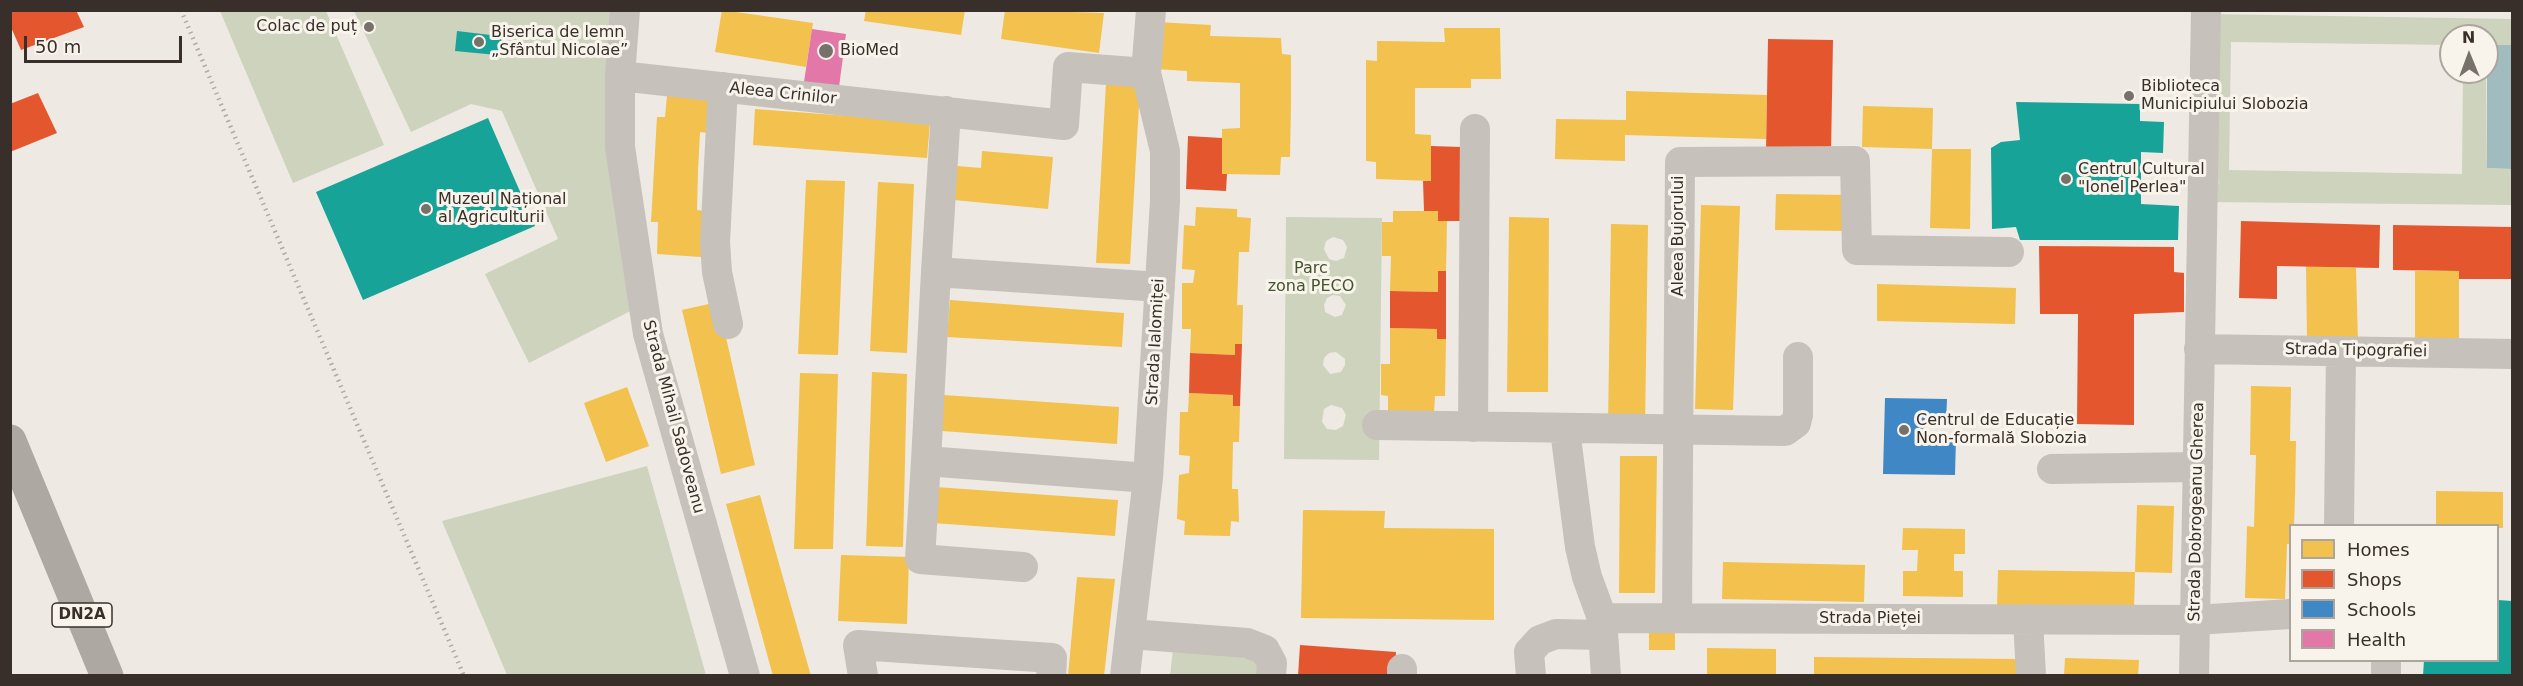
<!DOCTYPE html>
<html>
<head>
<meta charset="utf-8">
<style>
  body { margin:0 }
  #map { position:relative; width:2523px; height:686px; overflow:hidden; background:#eee9e2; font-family:"DejaVu Sans",sans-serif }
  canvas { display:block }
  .frame { position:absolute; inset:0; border:12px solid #382f2a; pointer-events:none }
  .legend { position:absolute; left:2289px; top:524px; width:210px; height:138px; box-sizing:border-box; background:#f9f4eb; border:2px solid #aca59e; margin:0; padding:8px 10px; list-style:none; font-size:18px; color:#382f2a }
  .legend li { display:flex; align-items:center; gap:12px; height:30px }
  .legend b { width:30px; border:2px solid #aca59e }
  .north { position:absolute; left:2439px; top:24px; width:60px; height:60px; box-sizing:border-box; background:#f9f4eb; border:2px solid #aca59e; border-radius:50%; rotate:359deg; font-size:16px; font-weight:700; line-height:24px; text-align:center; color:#382f2a }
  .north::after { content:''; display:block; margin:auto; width:21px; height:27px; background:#78706a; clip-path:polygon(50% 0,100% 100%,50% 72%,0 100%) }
  .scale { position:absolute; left:24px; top:36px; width:158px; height:27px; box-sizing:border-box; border:3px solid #382f2a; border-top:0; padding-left:8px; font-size:18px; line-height:21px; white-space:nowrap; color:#382f2a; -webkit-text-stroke:4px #f9f4eb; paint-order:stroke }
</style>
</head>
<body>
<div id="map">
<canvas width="2523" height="686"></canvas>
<div class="frame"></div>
<ul class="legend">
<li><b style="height:16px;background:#f2c14e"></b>Homes</li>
<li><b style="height:16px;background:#e4572e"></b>Shops</li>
<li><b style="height:16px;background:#3f88c5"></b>Schools</li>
<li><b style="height:16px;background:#e377a8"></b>Health</li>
</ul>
<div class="north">N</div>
<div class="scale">50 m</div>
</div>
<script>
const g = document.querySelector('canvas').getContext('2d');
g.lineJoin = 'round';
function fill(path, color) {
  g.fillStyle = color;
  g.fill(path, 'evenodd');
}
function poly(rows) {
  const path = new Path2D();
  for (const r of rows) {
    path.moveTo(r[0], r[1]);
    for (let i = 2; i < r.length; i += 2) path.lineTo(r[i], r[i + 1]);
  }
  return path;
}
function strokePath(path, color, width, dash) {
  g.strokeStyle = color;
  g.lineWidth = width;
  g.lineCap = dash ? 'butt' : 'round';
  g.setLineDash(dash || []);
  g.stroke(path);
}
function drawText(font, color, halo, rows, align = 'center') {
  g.font = font + ' "DejaVu Sans",sans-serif';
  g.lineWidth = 6;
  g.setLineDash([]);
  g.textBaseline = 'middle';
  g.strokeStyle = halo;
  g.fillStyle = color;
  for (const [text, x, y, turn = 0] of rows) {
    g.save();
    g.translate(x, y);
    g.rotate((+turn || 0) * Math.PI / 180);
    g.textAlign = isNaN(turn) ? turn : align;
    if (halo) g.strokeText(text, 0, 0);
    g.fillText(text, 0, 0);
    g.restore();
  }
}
const green = poly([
  [220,11,326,11,384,145,293,183],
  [354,11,625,11,644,304,529,363,485,274,558,239,502,111,471,104,411,132],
  [2206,14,2512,19,2512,45,2487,45,2486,36,2451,36,2451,45,2231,42,2229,170,2462,174,2463,72,2486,72,2487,168,2512,169,2512,205,2206,202,2221,179,2202,202],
  [1286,217,1382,218,1379,460,1284,459],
  [1333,237,1343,240,1347,247,1344,258,1336,261,1329,259,1324,249,1326,241],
  [1333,295,1340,296,1346,305,1342,315,1335,317,1325,312,1324,305,1327,298],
  [1336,352,1345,359,1345,365,1341,372,1330,374,1323,365,1324,358,1329,353],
  [1331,405,1342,408,1346,415,1343,426,1336,430,1327,429,1322,422,1324,409],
  [647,466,706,675,507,675,442,521],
  [1173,650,1261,659,1259,675,1170,676]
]);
const water = poly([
  [2487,45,2512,45,2512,169,2487,168]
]);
const homes = poly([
  [722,10,813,23,806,67,715,52],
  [866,10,965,10,961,35,864,21],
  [1005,10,1104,13,1099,53,1001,39],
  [1157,22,1211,25,1210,36,1281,38,1282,54,1291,55,1291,105,1290,157,1281,157,1280,175,1222,174,1222,129,1240,128,1240,83,1187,81,1187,71,1155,69],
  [1444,28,1500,28,1501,79,1471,79,1471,88,1415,88,1415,134,1431,135,1431,181,1376,179,1376,162,1366,161,1366,60,1377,61,1377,41,1445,42],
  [1106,83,1140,87,1130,264,1096,263],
  [1626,91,1767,95,1766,139,1625,135,1625,161,1555,159,1556,119,1626,120],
  [667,96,710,99,708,133,700,132,698,170,697,210,704,211,701,257,657,254,658,222,651,222,657,117,665,117],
  [1863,106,1933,108,1932,149,1862,147],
  [755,109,930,122,927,158,753,145],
  [1932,149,1971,149,1970,229,1930,228],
  [982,151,1053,157,1048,209,954,200,957,166,981,168],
  [806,180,845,181,838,355,798,354],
  [878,182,914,184,907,353,870,351],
  [1776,194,1850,195,1850,231,1775,230],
  [1701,205,1740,206,1733,410,1695,409],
  [1196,207,1237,209,1237,217,1251,218,1249,252,1239,252,1237,305,1243,305,1242,344,1235,344,1235,355,1190,353,1191,329,1182,329,1182,283,1193,283,1195,270,1182,269,1184,225,1195,226],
  [1393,211,1438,211,1438,221,1447,221,1446,271,1438,271,1438,292,1390,291,1391,256,1382,256,1382,222,1393,222],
  [1509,217,1549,218,1548,392,1507,392],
  [1611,224,1648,225,1645,428,1608,427],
  [2080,246,2129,247,2131,293,2080,293],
  [2306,266,2356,268,2358,343,2307,342],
  [2415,271,2459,271,2459,341,2415,341],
  [1877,284,2016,288,2015,324,1877,321],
  [950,300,1124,313,1122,347,947,337],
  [718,302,755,465,721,474,682,310],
  [1390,328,1437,329,1437,339,1446,339,1445,396,1435,396,1434,413,1388,412,1388,396,1381,395,1381,364,1390,364],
  [872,372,907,374,903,547,866,546],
  [800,373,838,374,833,549,794,549],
  [2251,386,2291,387,2290,441,2296,441,2295,496,2294,526,2290,526,2290,544,2287,544,2285,599,2245,598,2247,526,2254,527,2256,455,2250,455],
  [627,387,649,446,606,462,584,403],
  [1189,393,1233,395,1233,406,1240,406,1239,442,1233,442,1232,489,1238,489,1239,522,1231,521,1230,536,1184,535,1185,521,1177,519,1179,475,1189,473,1190,456,1179,455,1180,412,1188,412],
  [944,395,1119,407,1117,444,942,431],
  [1620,456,1657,456,1655,593,1619,593],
  [936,487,1118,500,1115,536,933,523],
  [2436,491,2503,492,2503,528,2498,528,2498,526,2436,526],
  [760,495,776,553,811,676,773,676,726,504],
  [2137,505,2174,506,2172,573,2135,572],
  [1303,510,1385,511,1384,528,1494,529,1494,620,1301,618],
  [1903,528,1965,529,1965,554,1954,554,1954,571,1963,571,1963,597,1903,596,1903,571,1917,571,1918,550,1902,550],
  [841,555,909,557,907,624,838,621],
  [1723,562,1865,565,1864,602,1722,599],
  [1998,570,2135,572,2134,609,1997,608],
  [1077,577,1115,579,1104,676,1068,676],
  [1649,630,1675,630,1675,650,1649,650],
  [1707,648,1776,649,1776,676,1707,676],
  [1814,657,2017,659,2017,676,1814,676],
  [2065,658,2139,660,2138,676,2064,676]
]);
const shops = poly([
  [15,10,76,10,84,27,21,50,10,25,10,12],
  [1768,39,1833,40,1831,152,1766,151],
  [38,93,57,133,10,152,10,104],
  [1188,136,1222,138,1222,174,1227,174,1226,191,1186,189],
  [1431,146,1462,147,1461,221,1438,221,1438,211,1424,211,1423,181,1431,181],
  [2241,221,2380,225,2379,268,2277,266,2277,299,2239,298],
  [2393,225,2512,227,2512,279,2459,279,2459,271,2393,270],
  [2039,246,2174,247,2174,272,2184,273,2184,312,2134,314,2134,425,2077,424,2078,314,2040,314],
  [1438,271,1446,271,1446,339,1437,339,1437,329,1390,328,1390,291,1438,292],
  [1235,344,1242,344,1240,406,1233,406,1233,395,1189,393,1190,353,1235,355],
  [1300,645,1396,652,1395,676,1298,676]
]);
const schools = poly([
  [1885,398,1947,399,1946,423,1925,422,1924,438,1956,438,1955,475,1883,474]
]);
const health = poly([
  [812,29,846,34,839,87,804,82]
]);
const public = poly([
  [457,31,499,36,505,46,497,55,455,51],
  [2016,102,2140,104,2140,121,2164,122,2163,153,2141,152,2141,204,2179,206,2178,240,2020,240,2016,227,1992,229,1991,148,2001,142,2020,140],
  [488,118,535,226,363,300,316,192],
  [2498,600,2512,601,2512,676,2423,676,2424,660,2498,660]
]);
const minor = poly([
  [625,10,620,76,620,147,648,334,745,676],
  [620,76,1064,125,1068,67,1146,73],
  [723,87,715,242,717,272,728,324],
  [946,111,936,272,1160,287],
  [936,272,926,461,1148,478],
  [2199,349,2512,354],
  [1377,425,1785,431,1796,423,1798,415,1798,357],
  [1473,427,1475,129],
  [1565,430,1580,547,1587,577,1602,618,1606,676],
  [926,461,920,559,1023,567],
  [2052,469,2198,467],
  [2339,526,2341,351],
  [1602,618,2195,620,2290,614],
  [1677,618,1680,162,1855,161,1857,250,2009,252],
  [2028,619,2031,676],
  [1131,634,1247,643,1265,650,1272,663,1271,676],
  [863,676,858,645,1052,658,1051,676],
  [1125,676,1148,478,1165,201,1165,151,1146,73,1151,10],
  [1402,676,1402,669],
  [1531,676,1529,652,1540,640,1556,634,1603,635],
  [2194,676,2206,10],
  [2386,676,2386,660]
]);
const highway = poly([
  [10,441,107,676]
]);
const rail = poly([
  [181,10,464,676]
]);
const markers = [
  [369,27,6,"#78706a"],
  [479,42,6,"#78706a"],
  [826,51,8,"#78706a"],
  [2129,96,6,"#78706a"],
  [2066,179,6,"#78706a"],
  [426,209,6,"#78706a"],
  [1904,430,6,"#78706a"]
];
const shields = [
  [82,615,60]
];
const shieldNames = [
  ["DN2A",82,615]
];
const poiNames = [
  ["Colac de puț",357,27,"right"],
  ["Biserica de lemn",491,33],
  ["„Sfântul Nicolae”",491,51],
  ["BioMed",840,51],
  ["Biblioteca",2141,87],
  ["Municipiului Slobozia",2141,105],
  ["Centrul Cultural",2078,170],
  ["\"Ionel Perlea\"",2078,188],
  ["Muzeul Național",438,200],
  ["al Agriculturii",438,218],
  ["Centrul de Educație",1916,421],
  ["Non-formală Slobozia",1916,439]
];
const streetNames = [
  ["Aleea Crinilor",783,94,6],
  ["Aleea Bujorului",1679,236,-90],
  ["Strada Ialomiței",1156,342,-87],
  ["Strada Tipografiei",2356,351,1],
  ["Strada Mihail Sadoveanu",673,417,75],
  ["Strada Dobrogeanu Gherea",2197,512,-89],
  ["Strada Pieței",1870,619]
];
const parkNames = [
  ["Parc",1311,269],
  ["zona PECO",1311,287]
];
fill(green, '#cdd3bd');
fill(water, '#a0bcbe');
fill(homes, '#f2c14e');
fill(shops, '#e4572e');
fill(schools, '#3f88c5');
fill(health, '#e377a8');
fill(public, '#17a398');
strokePath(minor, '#c7c1bb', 30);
strokePath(highway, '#ada8a1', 33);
strokePath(rail, '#afaaa6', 4.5, [1.5, 4.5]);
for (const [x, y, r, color] of markers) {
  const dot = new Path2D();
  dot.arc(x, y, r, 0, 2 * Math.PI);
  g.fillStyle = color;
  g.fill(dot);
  strokePath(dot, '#f9f4eb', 2);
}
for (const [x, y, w] of shields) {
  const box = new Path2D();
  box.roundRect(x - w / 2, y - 12, w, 24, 4.5);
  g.fillStyle = '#f9f4eb';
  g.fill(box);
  strokePath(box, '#382f2a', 1.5);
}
drawText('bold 15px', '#382f2a', null, shieldNames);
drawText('16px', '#382f2a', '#f9f4eb', poiNames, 'left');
drawText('16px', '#382f2a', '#f9f4eb', streetNames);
drawText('16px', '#43552e', '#f9f4eb', parkNames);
</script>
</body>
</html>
